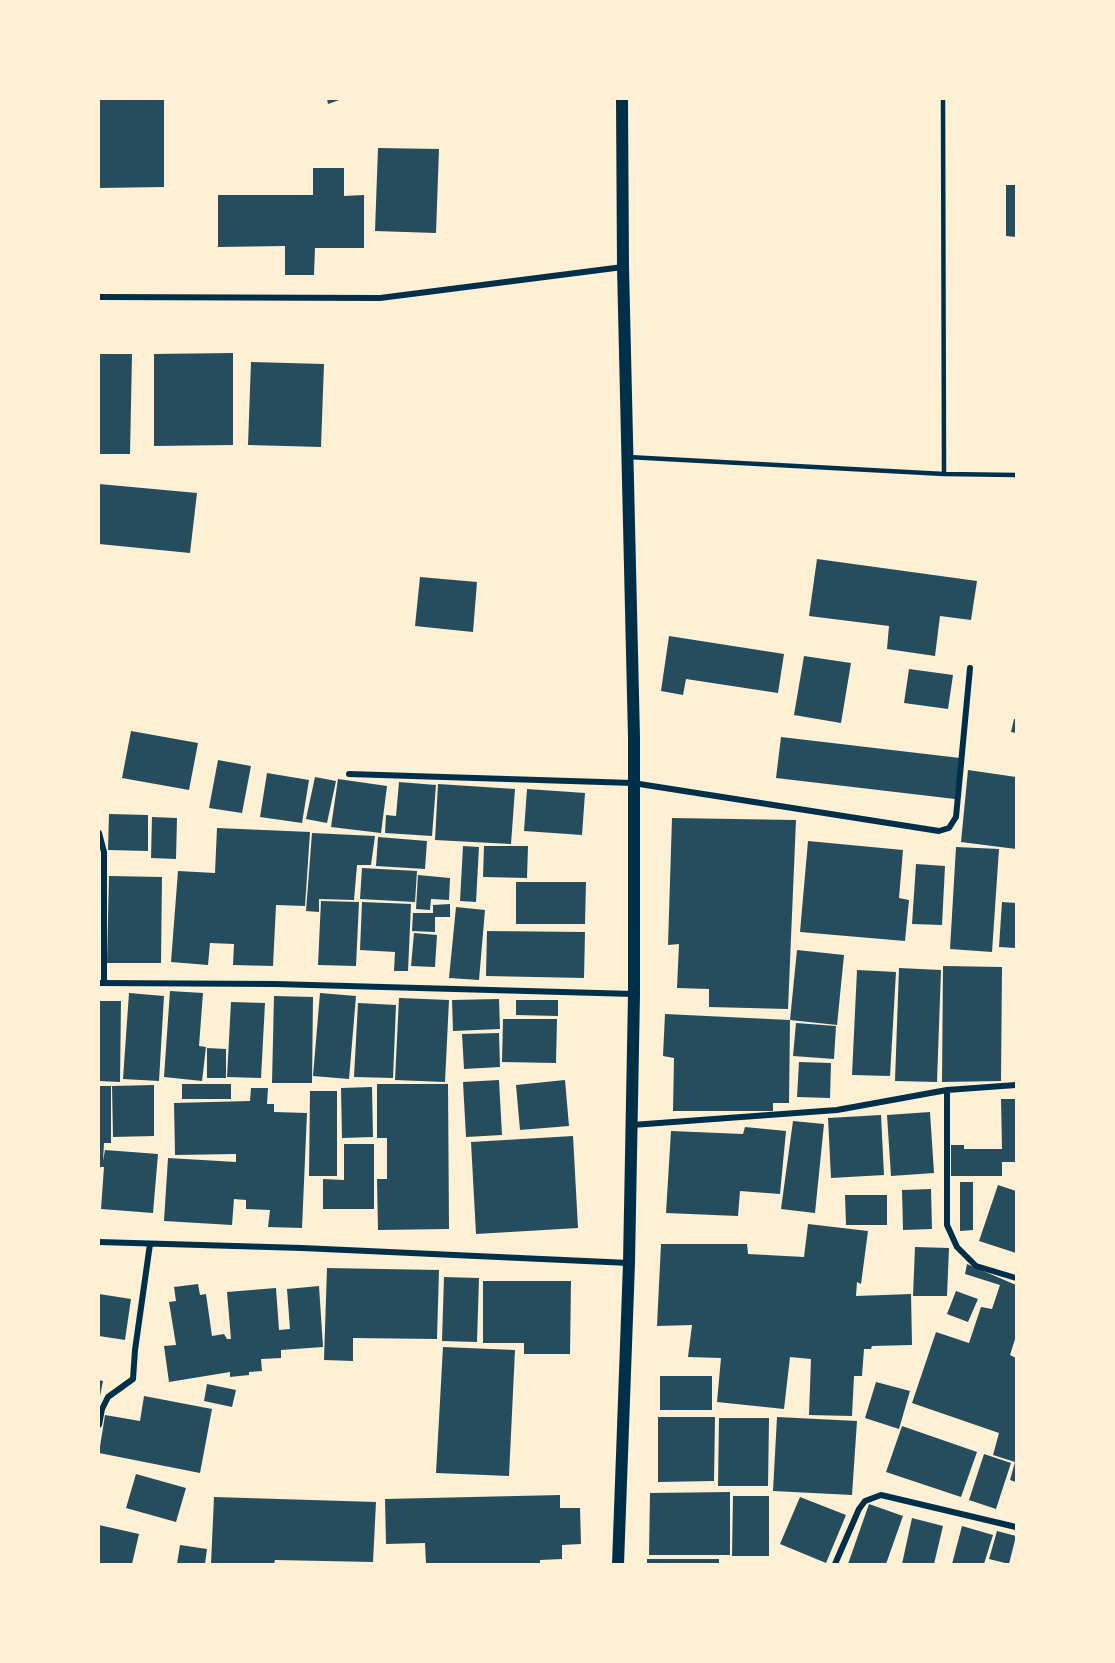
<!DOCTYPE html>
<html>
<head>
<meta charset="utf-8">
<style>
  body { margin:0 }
  #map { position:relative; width:1115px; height:1663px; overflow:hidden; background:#fdf0d5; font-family:"DejaVu Sans",sans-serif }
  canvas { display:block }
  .frame { position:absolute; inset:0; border:100px solid #fdf0d5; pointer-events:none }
</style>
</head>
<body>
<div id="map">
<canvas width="1115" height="1663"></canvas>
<div class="frame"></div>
</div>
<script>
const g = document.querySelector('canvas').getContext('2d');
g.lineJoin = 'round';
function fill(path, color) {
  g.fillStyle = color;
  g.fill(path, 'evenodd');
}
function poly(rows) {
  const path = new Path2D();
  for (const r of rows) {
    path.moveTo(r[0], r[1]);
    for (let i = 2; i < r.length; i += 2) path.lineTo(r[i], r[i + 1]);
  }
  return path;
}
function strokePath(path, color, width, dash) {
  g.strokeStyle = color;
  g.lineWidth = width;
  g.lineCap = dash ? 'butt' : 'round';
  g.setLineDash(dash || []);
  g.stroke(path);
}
const building = poly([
  [99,99,164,99,164,187,99,188],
  [327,99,342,99,328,104],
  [378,148,439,149,436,233,375,231],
  [313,168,344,168,344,196,364,195,364,248,315,248,314,275,285,275,285,246,218,247,218,195,313,195],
  [1006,185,1016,185,1016,237,1006,236],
  [233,353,233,445,154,446,154,354],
  [99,354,132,354,130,454,99,454],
  [251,362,324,364,321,447,248,445],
  [99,484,197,493,190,553,99,544],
  [817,559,977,581,971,620,940,616,935,656,887,649,889,626,809,616],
  [420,577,477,582,473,632,415,626],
  [669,636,784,654,778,693,686,679,683,695,661,691],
  [804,656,851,663,841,723,794,715],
  [909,669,953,675,948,709,904,703],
  [1014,719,1016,719,1016,733,1011,732],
  [131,731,198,743,189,790,122,778],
  [781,737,960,758,955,799,776,778],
  [218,760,251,766,242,813,209,808],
  [968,770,1016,777,1016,849,961,842],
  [267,773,309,780,302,823,260,817],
  [315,777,336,781,327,823,306,819],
  [338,779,387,786,381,833,331,827],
  [399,782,436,785,432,836,385,833,386,815,396,816],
  [438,784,515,789,511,844,435,840],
  [527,789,585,793,582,835,524,831],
  [109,814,148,815,148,851,108,850],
  [152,817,177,818,176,859,151,858],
  [672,818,796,820,788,1009,709,1007,709,989,677,988,679,944,668,945],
  [217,828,310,832,305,906,276,905,273,966,233,965,234,944,210,943,208,965,171,962,178,871,215,873],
  [312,833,375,836,371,865,357,865,354,900,319,899,319,912,306,911],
  [378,837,427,841,425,869,376,866],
  [808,841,903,850,899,898,909,900,905,941,800,932],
  [463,846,479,847,476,902,460,901],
  [484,846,528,846,527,878,483,877],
  [956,847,999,849,992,952,950,949],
  [916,864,945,866,942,925,912,924],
  [362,868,417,871,415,902,360,899],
  [418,875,450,878,449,900,431,899,430,910,416,909],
  [109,876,162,877,161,963,107,963],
  [516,882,586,882,585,924,516,924],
  [321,901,359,902,356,966,318,965],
  [362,902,411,904,408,971,394,971,395,952,360,950],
  [1002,902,1016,903,1016,948,999,947],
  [450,904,450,917,435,917,435,932,412,931,413,913,433,913,433,905],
  [456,907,485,910,479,980,449,978],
  [487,931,585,932,584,978,486,976],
  [414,933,437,935,435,967,411,966],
  [797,950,844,955,837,1025,790,1020,789,1103,773,1103,773,1111,673,1111,674,1058,663,1056,665,1014,790,1020],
  [943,966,1002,967,1001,1081,942,1082],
  [899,968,941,970,937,1082,895,1081],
  [857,970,896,972,890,1076,852,1075],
  [170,991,203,993,199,1046,206,1047,202,1081,164,1077],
  [129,993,164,996,159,1081,123,1079],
  [320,993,356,996,349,1079,313,1076],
  [274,996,313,997,312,1083,272,1083],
  [399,998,449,1000,445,1082,395,1080],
  [499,999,500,1029,453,1031,452,1000],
  [516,1000,558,1000,558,1016,516,1015],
  [99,1001,121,1001,120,1082,99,1081],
  [231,1002,265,1003,261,1078,227,1077],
  [358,1003,396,1005,393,1078,354,1077],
  [503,1019,557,1019,556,1063,502,1062],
  [796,1023,836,1026,834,1059,793,1056],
  [499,1033,500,1067,464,1069,462,1034],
  [207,1048,226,1049,226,1078,207,1078],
  [799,1062,831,1063,830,1098,797,1097],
  [499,1080,502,1135,466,1137,463,1082],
  [565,1080,569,1126,520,1130,516,1085],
  [182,1084,231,1084,231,1099,182,1099],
  [377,1084,448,1084,449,1229,378,1230,377,1179,387,1179,387,1138,377,1138],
  [154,1085,154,1136,113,1137,112,1086],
  [99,1086,111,1086,111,1143,104,1143,103,1161,105,1150,158,1154,153,1213,101,1209,104,1167,99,1167],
  [372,1087,373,1137,342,1138,341,1088],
  [251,1088,268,1088,267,1104,274,1104,274,1112,307,1113,302,1228,268,1227,270,1210,246,1209,246,1200,234,1199,232,1225,164,1221,168,1158,236,1162,236,1154,175,1155,174,1103,250,1101],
  [310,1091,337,1091,337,1176,309,1176],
  [1001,1099,1016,1099,1016,1162,1002,1162,1002,1176,951,1176,951,1145,964,1145,964,1149,1002,1149],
  [930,1112,934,1173,891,1176,887,1115],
  [881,1115,884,1175,831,1178,828,1118],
  [793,1121,824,1124,815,1213,781,1209],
  [745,1127,786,1131,780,1194,740,1191,738,1216,666,1213,671,1131,743,1134],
  [573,1136,578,1228,476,1234,471,1142],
  [344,1144,374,1144,374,1209,323,1209,323,1179,344,1180],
  [960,1182,973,1182,973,1230,960,1231],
  [998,1185,1016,1191,1016,1253,979,1241],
  [931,1189,932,1229,903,1230,902,1190],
  [845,1195,887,1195,887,1225,846,1225],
  [808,1224,868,1231,861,1284,857,1282,856,1296,911,1294,912,1345,872,1346,871,1349,864,1349,862,1376,854,1376,852,1416,809,1415,811,1359,790,1357,784,1409,717,1402,721,1358,688,1357,692,1325,657,1326,661,1244,747,1244,748,1254,804,1257],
  [915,1247,949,1248,947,1296,913,1296],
  [967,1264,1016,1285,1016,1336,1010,1355,1016,1358,1016,1482,1010,1480,1015,1462,993,1455,999,1433,912,1403,936,1332,969,1343,981,1307,992,1309,1000,1285,965,1274],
  [327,1268,439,1270,437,1339,353,1338,353,1361,324,1360],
  [444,1277,479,1278,477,1342,442,1341],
  [483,1281,571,1281,570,1354,524,1354,524,1343,483,1343],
  [198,1284,200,1295,206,1294,212,1336,224,1334,227,1339,231,1339,227,1292,276,1288,279,1330,290,1329,287,1289,319,1286,323,1347,281,1350,281,1358,261,1359,262,1371,249,1372,249,1375,230,1377,230,1372,169,1382,164,1346,176,1345,169,1302,176,1301,174,1287],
  [956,1291,978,1299,968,1322,947,1314],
  [99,1294,131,1299,125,1340,99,1336],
  [443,1347,515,1350,509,1476,436,1473],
  [660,1376,712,1376,712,1410,660,1410],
  [99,1380,103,1381,100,1396,99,1395],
  [876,1382,910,1391,899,1429,865,1418],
  [207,1384,236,1390,232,1407,204,1401],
  [144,1396,212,1409,200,1473,99,1453,105,1415,140,1421],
  [658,1417,715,1417,714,1481,658,1482],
  [777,1417,857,1421,852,1495,773,1491],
  [719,1418,769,1418,768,1486,718,1486],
  [902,1426,977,1452,961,1497,886,1472],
  [984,1454,1011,1463,996,1509,969,1500],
  [136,1474,186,1488,176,1522,126,1508],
  [730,1492,730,1555,649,1555,650,1493],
  [560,1495,560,1508,580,1508,581,1544,562,1545,562,1559,540,1560,540,1564,426,1564,425,1543,386,1544,385,1499],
  [733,1496,769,1496,769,1556,732,1556],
  [214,1497,376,1502,373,1562,275,1560,274,1564,211,1564],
  [800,1497,846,1515,826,1563,780,1544],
  [869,1504,903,1516,886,1564,848,1564],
  [912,1518,943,1526,934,1564,902,1564],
  [99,1525,139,1534,132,1564,99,1564],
  [962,1526,993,1535,984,1564,952,1564],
  [997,1531,1016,1536,1009,1564,989,1559],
  [180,1545,207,1549,205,1564,177,1564],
  [647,1559,719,1559,719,1564,647,1564]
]);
const service = poly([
  [943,99,944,474],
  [628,457,944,474,1016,475]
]);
const minor = poly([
  [99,297,380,298,623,267],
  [349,774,633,783,939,831,949,828,956,817,970,668],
  [99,833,104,852,104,983],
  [99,983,275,984,634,994],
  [947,1090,947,1225,957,1247,976,1266,1016,1278],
  [632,1125,837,1110,947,1090,1016,1085],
  [99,1242,302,1248,629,1263],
  [99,1425,102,1409,108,1397,133,1379,135,1350,150,1244],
  [835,1564,859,1509,865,1501,881,1495,1016,1527]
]);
const secondary = poly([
  [618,1564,629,1263,634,994,634,738,623,267,622,99]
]);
fill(building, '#264d5e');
strokePath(service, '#003049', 4.5);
strokePath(minor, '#003049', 6);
strokePath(secondary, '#003049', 12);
</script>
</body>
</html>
